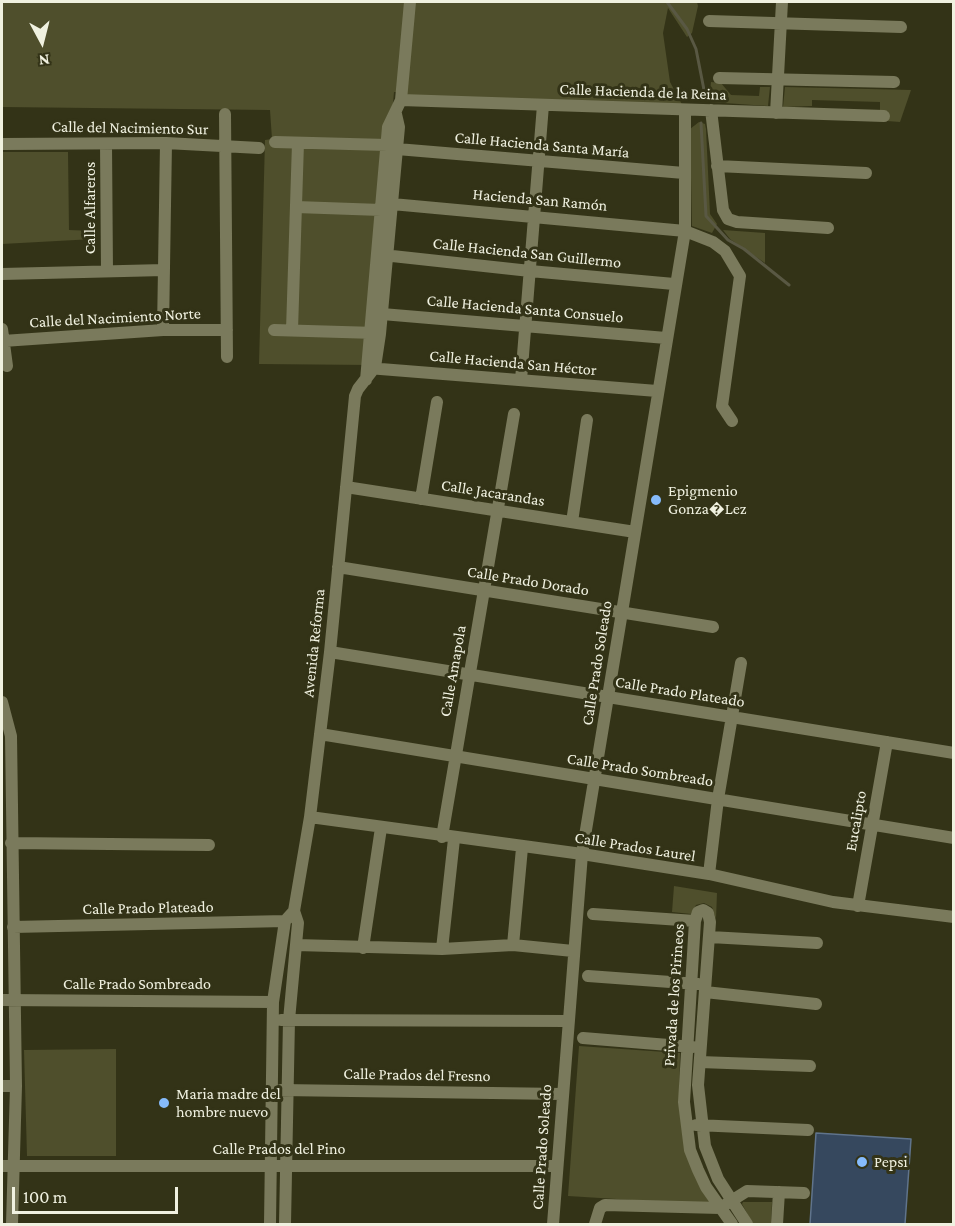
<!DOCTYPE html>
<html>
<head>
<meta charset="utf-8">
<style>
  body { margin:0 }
  #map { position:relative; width:955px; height:1226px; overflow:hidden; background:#333317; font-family:"Crimson Pro",serif }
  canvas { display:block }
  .frame { position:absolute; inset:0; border:3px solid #f0f1e0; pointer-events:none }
  .north { position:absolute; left:12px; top:12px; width:60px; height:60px; -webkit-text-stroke:4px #333317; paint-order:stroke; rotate:173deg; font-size:16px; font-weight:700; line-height:24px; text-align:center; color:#f0f1e0 }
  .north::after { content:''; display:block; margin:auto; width:21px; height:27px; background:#f0f1e0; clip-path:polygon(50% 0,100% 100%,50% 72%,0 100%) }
  .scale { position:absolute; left:12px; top:1187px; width:166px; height:27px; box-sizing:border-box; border:3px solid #f0f1e0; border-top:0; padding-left:8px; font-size:18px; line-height:21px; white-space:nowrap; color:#f0f1e0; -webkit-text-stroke:4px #333317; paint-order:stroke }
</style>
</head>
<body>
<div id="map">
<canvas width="955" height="1226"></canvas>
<div class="frame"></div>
<div class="north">N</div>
<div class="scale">100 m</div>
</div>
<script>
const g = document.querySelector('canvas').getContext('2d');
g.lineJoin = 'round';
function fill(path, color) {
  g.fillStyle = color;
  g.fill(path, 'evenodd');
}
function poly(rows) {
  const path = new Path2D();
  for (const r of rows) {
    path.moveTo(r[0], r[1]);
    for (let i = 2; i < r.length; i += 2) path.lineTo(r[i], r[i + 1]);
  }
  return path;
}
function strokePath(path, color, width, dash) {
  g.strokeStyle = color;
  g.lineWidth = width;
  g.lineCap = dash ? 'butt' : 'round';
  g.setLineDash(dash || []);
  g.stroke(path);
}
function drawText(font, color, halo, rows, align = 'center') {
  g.font = font + ' "Crimson Pro",serif';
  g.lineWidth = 6;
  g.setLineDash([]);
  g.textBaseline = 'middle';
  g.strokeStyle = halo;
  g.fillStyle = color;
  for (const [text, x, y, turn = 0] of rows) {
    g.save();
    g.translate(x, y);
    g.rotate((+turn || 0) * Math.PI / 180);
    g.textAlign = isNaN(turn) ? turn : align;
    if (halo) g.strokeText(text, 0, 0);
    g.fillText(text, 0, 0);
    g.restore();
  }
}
const green = poly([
  [2,2,697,2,698,6,692,33,687,37,668,8,663,33,670,82,685,110,401,100,402,92,394,92,370,365,259,364,265,140,272,139,270,110,2,107],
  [711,82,721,83,731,95,759,96,760,87,770,87,768,106,709,102],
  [785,87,911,90,900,122,887,121,888,111,880,111,880,102,812,100,812,106,783,107],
  [699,122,705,124,706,129,710,214,717,224,712,233,692,226,690,129],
  [2,152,68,152,69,230,95,231,94,239,2,244],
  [723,230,765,233,765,263,730,239],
  [674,886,717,893,716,919,712,907,704,903,696,905,691,914,672,912],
  [579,1046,680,1053,679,1105,712,1205,568,1196],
  [116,1049,116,1156,27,1156,24,1050],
  [743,1202,772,1202,771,1224,753,1224,742,1204]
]);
const stream = poly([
  [667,2,687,29,696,49,705,95],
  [701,123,706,216,728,240,744,249,789,285]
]);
const building = poly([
  [816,1133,911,1139,905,1224,810,1224,816,1133]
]);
const street = poly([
  [709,21,901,27],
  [719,78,894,82],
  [401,100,884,116],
  [711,110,723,210,728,219,737,222,828,228],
  [776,113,782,2],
  [225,114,227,357],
  [275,142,387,145],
  [2,144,166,143,259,148],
  [106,144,107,271],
  [397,149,684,173],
  [717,166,866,173],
  [392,204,685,231,713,242,725,251,740,276,722,406,732,421],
  [296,207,381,210],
  [383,255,530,271,674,284],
  [2,274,164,270],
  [382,314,666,338],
  [2,329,7,366],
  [163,330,166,143],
  [274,330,376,333],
  [292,330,298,143],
  [3,341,163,330,227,330],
  [368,368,657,391],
  [366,380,388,127,401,100,410,2],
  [521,380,543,105],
  [346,487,635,532],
  [421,499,437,402],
  [572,522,587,420],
  [338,567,713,627],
  [330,652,954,753],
  [2,702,11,736,16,1086,12,1224],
  [320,734,954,838],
  [310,817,582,854,709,874,833,902,954,917],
  [442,837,514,414],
  [11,843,209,845],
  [709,874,718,799,741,663],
  [858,906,887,742],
  [593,914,695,921],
  [13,927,285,921],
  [710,937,817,943],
  [296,945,442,949,513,945,573,951],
  [513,945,522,848],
  [363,948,381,828],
  [442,949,454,839],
  [588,976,698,984],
  [705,992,816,1004],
  [2,1000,273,1002],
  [281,1020,568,1021],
  [583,1038,693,1047],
  [700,1062,810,1066],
  [2,1086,16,1086],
  [281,1090,562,1094],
  [696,1125,808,1130],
  [2,1166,556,1166],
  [270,1224,273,1002,285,921,294,911],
  [285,1224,289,1020,298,923,294,911,310,817,330,652,355,396,358,389,375,367,380,334,399,127,396,114],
  [553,1224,582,854,685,231,685,110],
  [595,1224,600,1208,605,1205,720,1208,747,1191,804,1193],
  [732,1224,706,1187,698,1170,690,1150,684,1102,695,921,698,912,703,910,708,913,710,922,698,1085,705,1146,718,1179,747,1224],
  [777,1224,779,1192]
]);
const markers = [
  [656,500,6,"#86bbfb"],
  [164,1103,6,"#86bbfb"],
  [862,1162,6,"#86bbfb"]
];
const streetNames = [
  ["Calle Hacienda de la Reina",643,92,2],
  ["Calle del Nacimiento Sur",130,128,1],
  ["Calle Hacienda Santa María",542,145,5],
  ["Hacienda San Ramón",540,200,5],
  ["Calle Alfareros",90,208,-90],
  ["Calle Hacienda San Guillermo",527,253,6],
  ["Calle Hacienda Santa Consuelo",525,309,5],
  ["Calle del Nacimiento Norte",115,318,-3],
  ["Calle Hacienda San Héctor",513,363,5],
  ["Calle Jacarandas",493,493,9],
  ["Calle Prado Dorado",528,581,9],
  ["Avenida Reforma",314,643,-84],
  ["Calle Prado Soleado",597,663,-81],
  ["Calle Amapola",453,671,-80],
  ["Calle Prado Plateado",680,692,9],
  ["Calle Prado Sombreado",640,770,9],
  ["Eucalipto",856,821,-80],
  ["Calle Prados Laurel",635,847,9],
  ["Calle Prado Plateado",148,908,-1],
  ["Calle Prado Sombreado",137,984],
  ["Privada de los Pirineos",674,995,-86],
  ["Calle Prados del Fresno",417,1075,1],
  ["Calle Prado Soleado",542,1147,-86],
  ["Calle Prados del Pino",279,1149]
];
const poiNames = [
  ["Epigmenio",668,491],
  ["Gonza�Lez",668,509],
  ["Maria madre del",176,1094],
  ["hombre nuevo",176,1112],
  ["Pepsi",874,1162]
];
fill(green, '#4f4f2c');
strokePath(stream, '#595843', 3);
fill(building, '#36485e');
strokePath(building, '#60748c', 1.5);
strokePath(street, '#7a7a5c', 12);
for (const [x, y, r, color] of markers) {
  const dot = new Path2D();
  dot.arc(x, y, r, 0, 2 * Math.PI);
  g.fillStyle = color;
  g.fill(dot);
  strokePath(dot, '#333317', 2);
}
drawText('16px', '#f0f1e0', '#333317', streetNames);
drawText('16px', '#f0f1e0', '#333317', poiNames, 'left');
</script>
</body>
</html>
